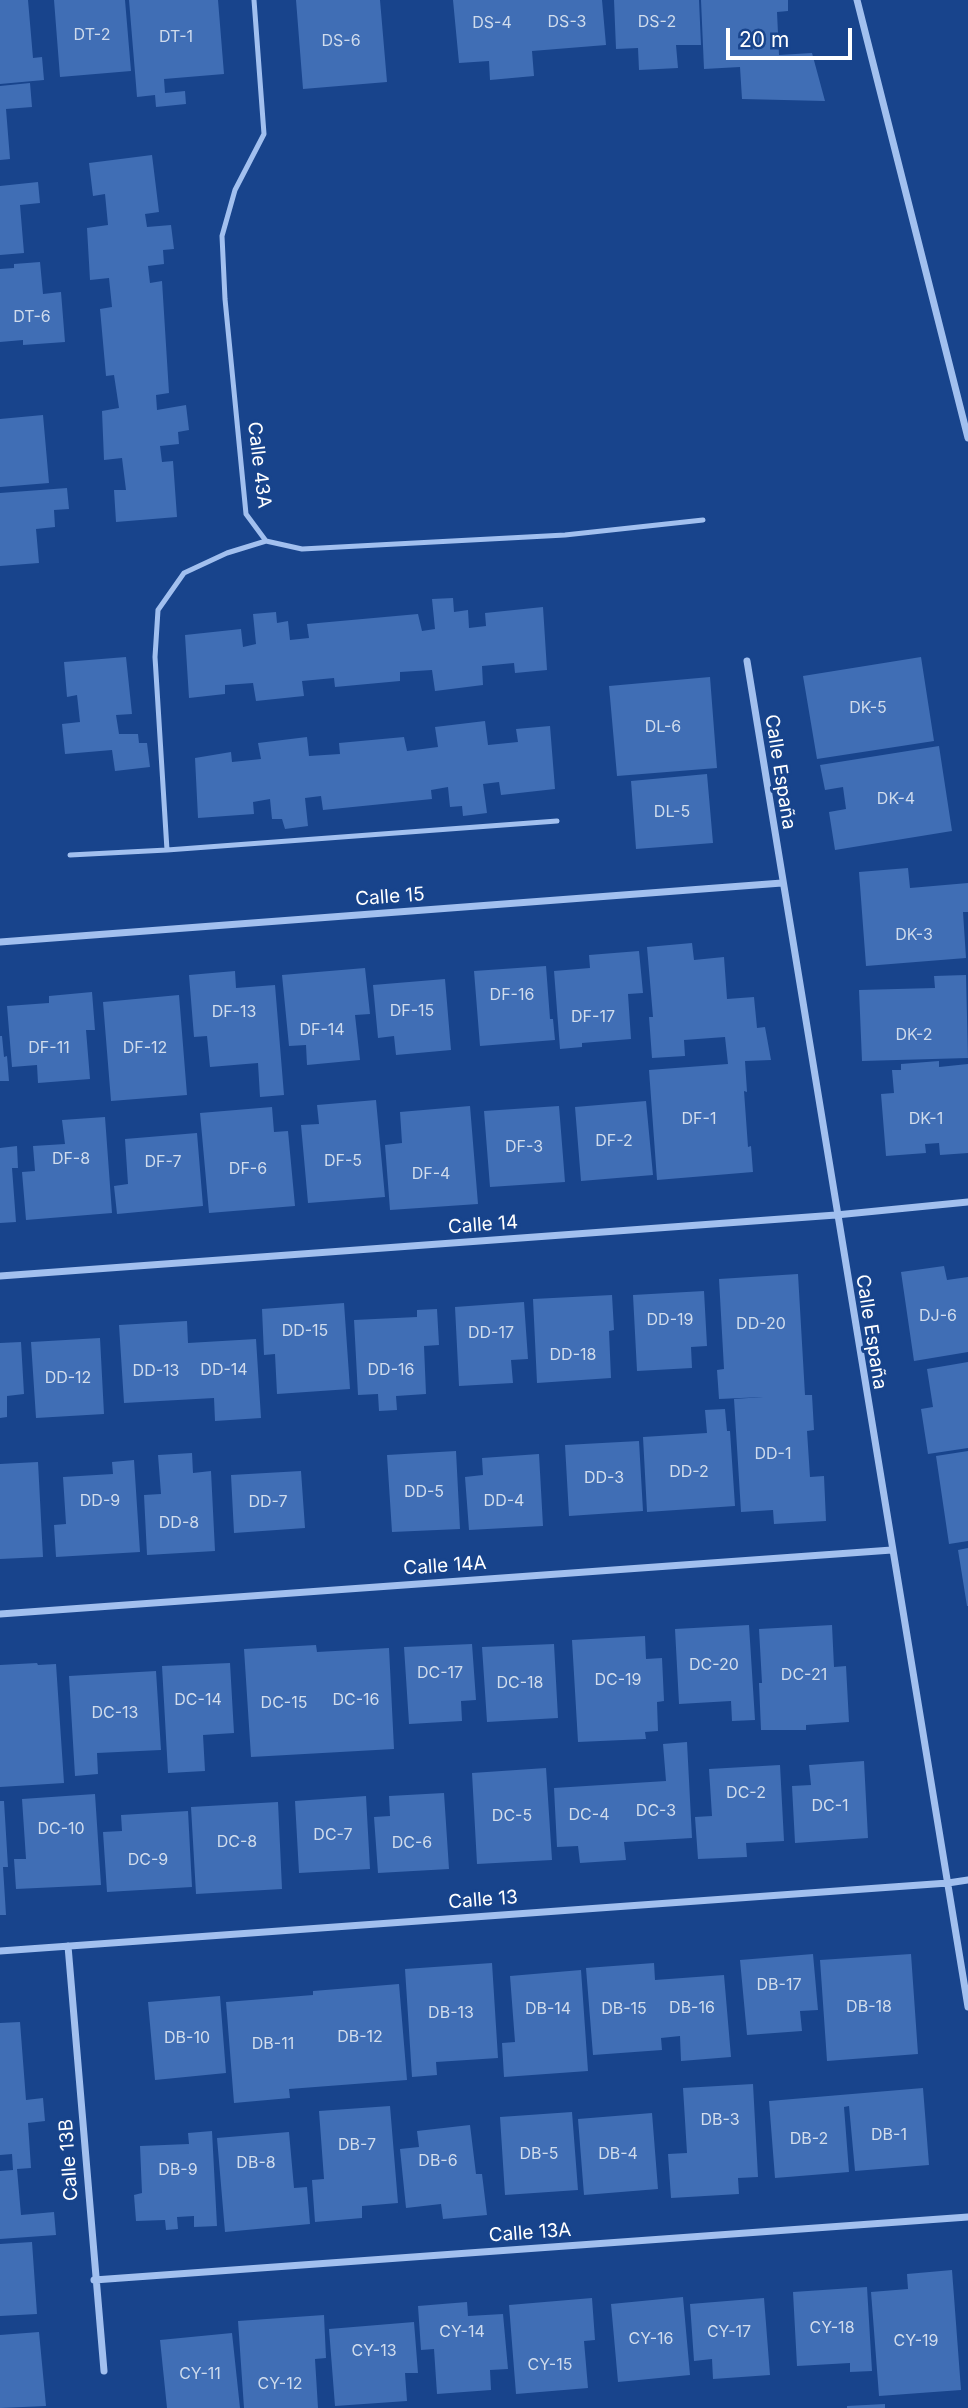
<!DOCTYPE html>
<html>
<head>
<meta charset="utf-8">
<style>
  body { margin:0 }
  #map { position:relative; width:968px; height:2408px; overflow:hidden; background:#18448c; font-family:Inter,sans-serif }
  canvas { display:block }
  .scale { position:absolute; left:726px; top:28px; width:126px; height:32px; box-sizing:border-box; border:4px solid #fff; border-top:0; padding-left:9px; font-size:21px; line-height:24px; white-space:nowrap; color:#fff; -webkit-text-stroke:5px #18448c; paint-order:stroke }
</style>
</head>
<body>
<div id="map">
<canvas width="968" height="2408"></canvas>
<div class="scale">20 m</div>
</div>
<script>
const g = document.querySelector('canvas').getContext('2d');
g.lineJoin = 'round';
function fill(path, color) {
  g.fillStyle = color;
  g.fill(path, 'evenodd');
}
function poly(rows) {
  const path = new Path2D();
  for (const r of rows) {
    path.moveTo(r[0], r[1]);
    for (let i = 2; i < r.length; i += 2) path.lineTo(r[i], r[i + 1]);
  }
  return path;
}
function strokePath(path, color, width, dash) {
  g.strokeStyle = color;
  g.lineWidth = width;
  g.lineCap = dash ? 'butt' : 'round';
  g.setLineDash(dash || []);
  g.stroke(path);
}
function drawText(font, color, halo, rows, align = 'center') {
  g.font = font + ' Inter,sans-serif';
  g.lineWidth = 6;
  g.setLineDash([]);
  g.textBaseline = 'middle';
  g.strokeStyle = halo;
  g.fillStyle = color;
  for (const [text, x, y, turn = 0] of rows) {
    g.save();
    g.translate(x, y);
    g.rotate((+turn || 0) * Math.PI / 180);
    g.textAlign = isNaN(turn) ? turn : align;
    if (halo) g.strokeText(text, 0, 0);
    g.fillText(text, 0, 0);
    g.restore();
  }
}
const building = poly([
  [0,0,28,0,33,58,42,57,44,80,0,84],
  [54,0,125,0,131,71,60,77],
  [129,0,218,0,224,74,164,79,165,93,185,91,186,104,156,107,155,95,137,97],
  [296,0,380,0,387,82,303,89],
  [453,0,602,0,606,45,532,51,534,76,490,80,489,61,459,63],
  [614,0,699,0,701,45,676,45,678,68,639,70,638,48,616,49],
  [701,0,788,0,788,11,777,12,779,55,812,53,825,101,742,99,740,67,704,69],
  [30,83,32,107,6,109,10,159,0,160,0,86],
  [152,155,159,212,145,214,147,227,171,225,174,249,163,250,164,264,148,266,150,283,162,281,169,393,156,395,157,410,186,405,189,430,178,432,179,444,160,446,162,462,173,461,177,517,116,522,114,490,126,490,122,458,104,460,102,411,119,408,114,375,106,376,100,309,112,307,109,278,90,280,87,228,108,225,105,194,93,196,89,163],
  [38,182,40,203,20,205,24,253,0,255,0,186],
  [40,262,43,294,61,292,65,342,23,345,23,340,0,342,0,269,14,268,14,264],
  [43,415,49,483,0,487,0,419],
  [67,488,69,509,54,510,55,527,36,529,39,563,0,566,0,493],
  [453,598,454,612,468,610,469,628,486,626,485,613,543,607,547,670,515,673,514,663,482,666,483,685,435,691,432,670,400,672,400,681,335,687,334,678,302,681,304,696,256,701,253,683,225,685,225,694,189,698,185,635,241,629,243,647,256,644,253,614,276,612,277,623,288,621,290,640,309,638,307,624,418,614,422,631,435,629,432,599],
  [126,657,132,714,116,715,119,734,138,734,139,743,147,743,150,767,115,771,112,750,65,754,62,724,80,722,77,695,67,697,64,662],
  [921,657,934,741,817,759,803,676],
  [710,677,717,768,617,776,609,686],
  [485,721,488,745,518,742,516,729,550,726,555,789,501,795,499,782,483,784,487,813,463,816,462,806,450,807,448,787,431,790,432,799,323,810,321,796,305,798,308,826,285,829,282,819,272,819,270,799,253,802,254,814,198,818,195,758,231,752,232,762,261,759,258,743,307,737,309,756,340,754,339,743,404,737,407,751,438,747,435,727],
  [939,746,952,831,835,850,829,812,846,809,843,787,825,790,820,765],
  [707,774,713,843,636,849,631,781],
  [908,868,910,888,968,883,968,912,963,912,966,958,866,966,859,872],
  [692,943,694,960,724,957,727,999,754,997,757,1028,765,1027,771,1060,745,1061,747,1092,744,1091,748,1147,751,1146,753,1172,657,1180,649,1070,728,1064,725,1037,684,1040,685,1056,652,1058,649,1017,653,1017,647,947],
  [639,951,643,993,628,994,631,1039,582,1043,582,1047,560,1049,554,971,590,968,589,955],
  [546,966,550,1019,553,1019,555,1040,480,1046,474,971],
  [365,968,370,1014,355,1015,360,1060,307,1065,306,1045,289,1046,282,975],
  [235,971,236,988,275,985,284,1095,260,1097,258,1063,210,1067,207,1036,194,1037,189,975],
  [966,975,968,1058,862,1061,859,990,935,988,934,976],
  [445,979,451,1050,396,1055,394,1036,378,1038,373,985],
  [92,992,95,1030,86,1030,90,1079,38,1083,37,1065,12,1067,7,1006,49,1003,49,996],
  [179,995,187,1095,111,1101,103,1002],
  [0,1036,2,1036,4,1057,7,1056,9,1081,0,1081],
  [939,1061,939,1067,968,1064,968,1153,940,1155,939,1143,925,1144,926,1153,886,1156,881,1094,894,1093,892,1070,901,1070,901,1064],
  [376,1100,385,1197,308,1203,301,1125,319,1124,317,1105],
  [646,1101,653,1175,581,1181,575,1107],
  [470,1106,478,1204,390,1210,385,1145,402,1143,400,1112],
  [559,1106,565,1182,490,1187,484,1111],
  [272,1107,274,1132,288,1131,295,1206,209,1213,200,1113],
  [105,1117,112,1213,26,1220,22,1172,35,1171,33,1146,65,1144,62,1120],
  [197,1133,203,1206,117,1214,114,1186,128,1184,125,1139],
  [17,1146,18,1168,12,1168,16,1222,0,1223,0,1148],
  [944,1266,947,1280,968,1277,968,1352,914,1361,901,1272],
  [798,1274,805,1395,812,1395,814,1430,807,1431,810,1477,824,1476,826,1521,774,1524,773,1510,741,1512,734,1399,763,1397,719,1399,717,1370,724,1369,719,1279],
  [704,1291,707,1346,691,1347,692,1368,637,1371,633,1295],
  [612,1295,614,1330,609,1331,611,1378,537,1383,533,1299],
  [524,1302,528,1359,511,1360,513,1383,459,1386,455,1307],
  [344,1303,350,1389,277,1394,275,1354,264,1355,262,1309],
  [437,1309,439,1345,424,1346,426,1394,396,1396,397,1410,379,1411,378,1394,358,1395,354,1320,417,1317,417,1310],
  [187,1321,188,1343,256,1339,261,1418,215,1421,214,1398,124,1403,119,1325],
  [100,1338,104,1414,36,1418,31,1342],
  [21,1342,24,1394,7,1396,7,1417,0,1418,0,1343],
  [968,1362,968,1448,928,1454,921,1409,933,1407,927,1369],
  [725,1409,727,1431,730,1431,735,1506,647,1512,643,1437,707,1433,705,1410],
  [639,1441,643,1511,569,1516,565,1445],
  [456,1451,460,1529,392,1532,387,1455],
  [968,1451,968,1541,949,1544,936,1456],
  [192,1453,193,1473,211,1471,215,1551,147,1555,144,1495,161,1494,158,1455],
  [539,1454,543,1526,469,1530,465,1477,483,1475,482,1458],
  [134,1460,140,1552,56,1557,54,1525,66,1524,63,1477,113,1474,112,1462],
  [38,1462,43,1557,0,1559,0,1464],
  [301,1471,305,1528,234,1533,231,1475],
  [968,1548,968,1606,967,1606,958,1550],
  [749,1625,755,1720,732,1721,731,1701,679,1704,675,1629],
  [832,1625,834,1667,846,1666,849,1722,806,1725,806,1730,761,1730,759,1683,762,1683,759,1629],
  [645,1636,646,1659,662,1658,664,1701,657,1702,658,1731,645,1732,646,1739,578,1742,572,1640],
  [472,1644,476,1700,461,1701,462,1721,409,1724,404,1647],
  [554,1644,558,1718,487,1722,482,1647],
  [316,1645,317,1652,389,1648,394,1749,251,1757,244,1649],
  [37,1663,38,1665,56,1664,64,1783,0,1787,0,1665],
  [230,1663,234,1733,203,1735,205,1771,168,1773,162,1666],
  [156,1671,161,1750,97,1753,98,1774,75,1776,69,1676],
  [687,1742,692,1838,624,1842,626,1860,580,1863,578,1846,557,1847,554,1788,666,1781,663,1744],
  [864,1761,868,1838,795,1843,792,1786,811,1785,809,1765],
  [780,1765,784,1841,746,1843,747,1857,698,1859,695,1817,712,1816,709,1769],
  [546,1768,552,1860,477,1864,472,1773],
  [444,1793,449,1869,378,1873,374,1817,390,1816,389,1796],
  [95,1794,101,1885,16,1889,14,1859,26,1859,22,1799],
  [366,1796,370,1869,299,1873,295,1801],
  [0,1801,4,1801,8,1867,3,1867,6,1915,0,1915],
  [278,1802,282,1889,196,1894,191,1807],
  [188,1811,192,1887,107,1892,103,1832,122,1831,121,1815],
  [813,1954,818,2010,800,2011,802,2031,747,2035,740,1960],
  [911,1954,918,2054,827,2061,820,1960],
  [492,1963,498,2058,436,2062,437,2075,412,2077,405,1969],
  [654,1963,655,1980,724,1975,731,2057,681,2061,680,2036,661,2038,662,2050,593,2055,586,1968],
  [581,1970,588,2071,504,2077,502,2043,515,2042,510,1976],
  [399,1984,407,2080,289,2089,290,2098,234,2103,226,2002,313,1995,313,1991],
  [220,1996,226,2073,155,2080,148,2002],
  [20,2022,26,2100,43,2098,45,2121,28,2123,31,2168,17,2169,21,2215,54,2212,56,2235,0,2239,0,2171,13,2170,12,2154,0,2155,0,2023],
  [753,2084,758,2177,738,2178,739,2194,671,2198,668,2154,687,2153,683,2088],
  [923,2088,929,2165,855,2171,849,2106,844,2107,849,2172,775,2178,769,2101],
  [390,2106,398,2203,362,2206,362,2218,315,2222,312,2180,324,2179,319,2111],
  [572,2112,578,2190,505,2195,500,2117],
  [652,2113,658,2189,584,2195,578,2119],
  [470,2125,476,2174,482,2174,487,2215,443,2219,441,2204,406,2208,400,2149,419,2147,417,2131],
  [212,2131,217,2226,194,2227,194,2216,177,2217,178,2229,166,2230,165,2220,136,2221,134,2195,142,2193,140,2146,189,2144,188,2133],
  [289,2132,294,2188,307,2187,310,2224,225,2232,217,2138],
  [32,2242,37,2314,0,2316,0,2244],
  [952,2270,961,2390,879,2396,871,2292,908,2289,907,2274],
  [867,2287,872,2371,850,2372,850,2363,797,2366,793,2292],
  [683,2297,690,2375,618,2382,611,2304],
  [592,2298,595,2340,584,2341,588,2388,516,2394,509,2305],
  [764,2298,770,2375,713,2379,712,2359,694,2361,690,2304],
  [467,2302,468,2316,503,2314,508,2369,490,2370,491,2390,437,2394,434,2349,421,2350,418,2306],
  [324,2315,326,2358,315,2359,318,2408,244,2408,238,2321],
  [414,2322,418,2373,405,2373,407,2401,335,2406,329,2329],
  [39,2332,46,2406,0,2408,0,2335],
  [232,2333,240,2408,167,2408,160,2340],
  [885,2404,885,2408,847,2408,847,2406]
]);
const lane = poly([
  [254,0,264,134,235,190,222,236,225,299,246,514,266,541,302,549,565,535,703,520],
  [167,850,155,657,158,610,184,573,227,553,266,541],
  [70,855,167,850,557,821]
]);
const street = poly([
  [857,0,968,438],
  [747,661,968,2007],
  [0,942,782,883],
  [0,1276,836,1215,968,1202],
  [0,1614,892,1550],
  [68,1946,104,2371],
  [0,1951,948,1883,968,1880],
  [94,2280,968,2217]
]);
const numberNames = [
  ["DS-3",567,22],
  ["DS-2",657,22],
  ["DS-4",492,23],
  ["DT-2",92,35],
  ["DT-1",176,37],
  ["DS-6",341,41],
  ["DT-6",32,317],
  ["DK-5",868,708],
  ["DL-6",663,727],
  ["DK-4",896,799],
  ["DL-5",672,812],
  ["DK-3",914,935],
  ["DF-16",512,995],
  ["DF-15",412,1011],
  ["DF-13",234,1012],
  ["DF-17",593,1017],
  ["DF-14",322,1030],
  ["DK-2",914,1035],
  ["DF-11",49,1048],
  ["DF-12",145,1048],
  ["DF-1",699,1119],
  ["DK-1",926,1119],
  ["DF-2",614,1141],
  ["DF-3",524,1147],
  ["DF-8",71,1159],
  ["DF-5",343,1161],
  ["DF-7",163,1162],
  ["DF-6",248,1169],
  ["DF-4",431,1174],
  ["DJ-6",938,1316],
  ["DD-19",670,1320],
  ["DD-20",761,1324],
  ["DD-15",305,1331],
  ["DD-17",491,1333],
  ["DD-18",573,1355],
  ["DD-14",224,1370],
  ["DD-16",391,1370],
  ["DD-13",156,1371],
  ["DD-12",68,1378],
  ["DD-1",773,1454],
  ["DD-2",689,1472],
  ["DD-3",604,1478],
  ["DD-5",424,1492],
  ["DD-9",100,1501],
  ["DD-4",504,1501],
  ["DD-7",268,1502],
  ["DD-8",179,1523],
  ["DC-20",714,1665],
  ["DC-17",440,1673],
  ["DC-21",804,1675],
  ["DC-19",618,1680],
  ["DC-18",520,1683],
  ["DC-14",198,1700],
  ["DC-16",356,1700],
  ["DC-15",284,1703],
  ["DC-13",115,1713],
  ["DC-2",746,1793],
  ["DC-1",830,1806],
  ["DC-3",656,1811],
  ["DC-4",589,1815],
  ["DC-5",512,1816],
  ["DC-10",61,1829],
  ["DC-7",333,1835],
  ["DC-8",237,1842],
  ["DC-6",412,1843],
  ["DC-9",148,1860],
  ["DB-17",779,1985],
  ["DB-18",869,2007],
  ["DB-16",692,2008],
  ["DB-14",548,2009],
  ["DB-15",624,2009],
  ["DB-13",451,2013],
  ["DB-12",360,2037],
  ["DB-10",187,2038],
  ["DB-11",273,2044],
  ["DB-3",720,2120],
  ["DB-1",889,2135],
  ["DB-2",809,2139],
  ["DB-7",357,2145],
  ["DB-5",539,2154],
  ["DB-4",618,2154],
  ["DB-6",438,2161],
  ["DB-8",256,2163],
  ["DB-9",178,2170],
  ["CY-18",832,2328],
  ["CY-14",462,2332],
  ["CY-17",729,2332],
  ["CY-16",651,2339],
  ["CY-19",916,2341],
  ["CY-13",374,2351],
  ["CY-15",550,2365],
  ["CY-11",200,2374],
  ["CY-12",280,2384]
];
const streetNames = [
  ["Calle 43A",259,465,83],
  ["Calle España",780,772,81],
  ["Calle 15",390,897,-4],
  ["Calle 14",483,1225,-4],
  ["Calle España",871,1332,81],
  ["Calle 14A",445,1566,-4],
  ["Calle 13",483,1900,-4],
  ["Calle 13B",69,2160,-94],
  ["Calle 13A",530,2233,-4]
];
fill(building, '#406eb5');
strokePath(lane, '#a2c0ef', 5);
strokePath(street, '#a2c0ef', 7);
drawText('16px', '#cfdbec', null, numberNames);
drawText('19px', '#fff', '#18448c', streetNames);
</script>
</body>
</html>
